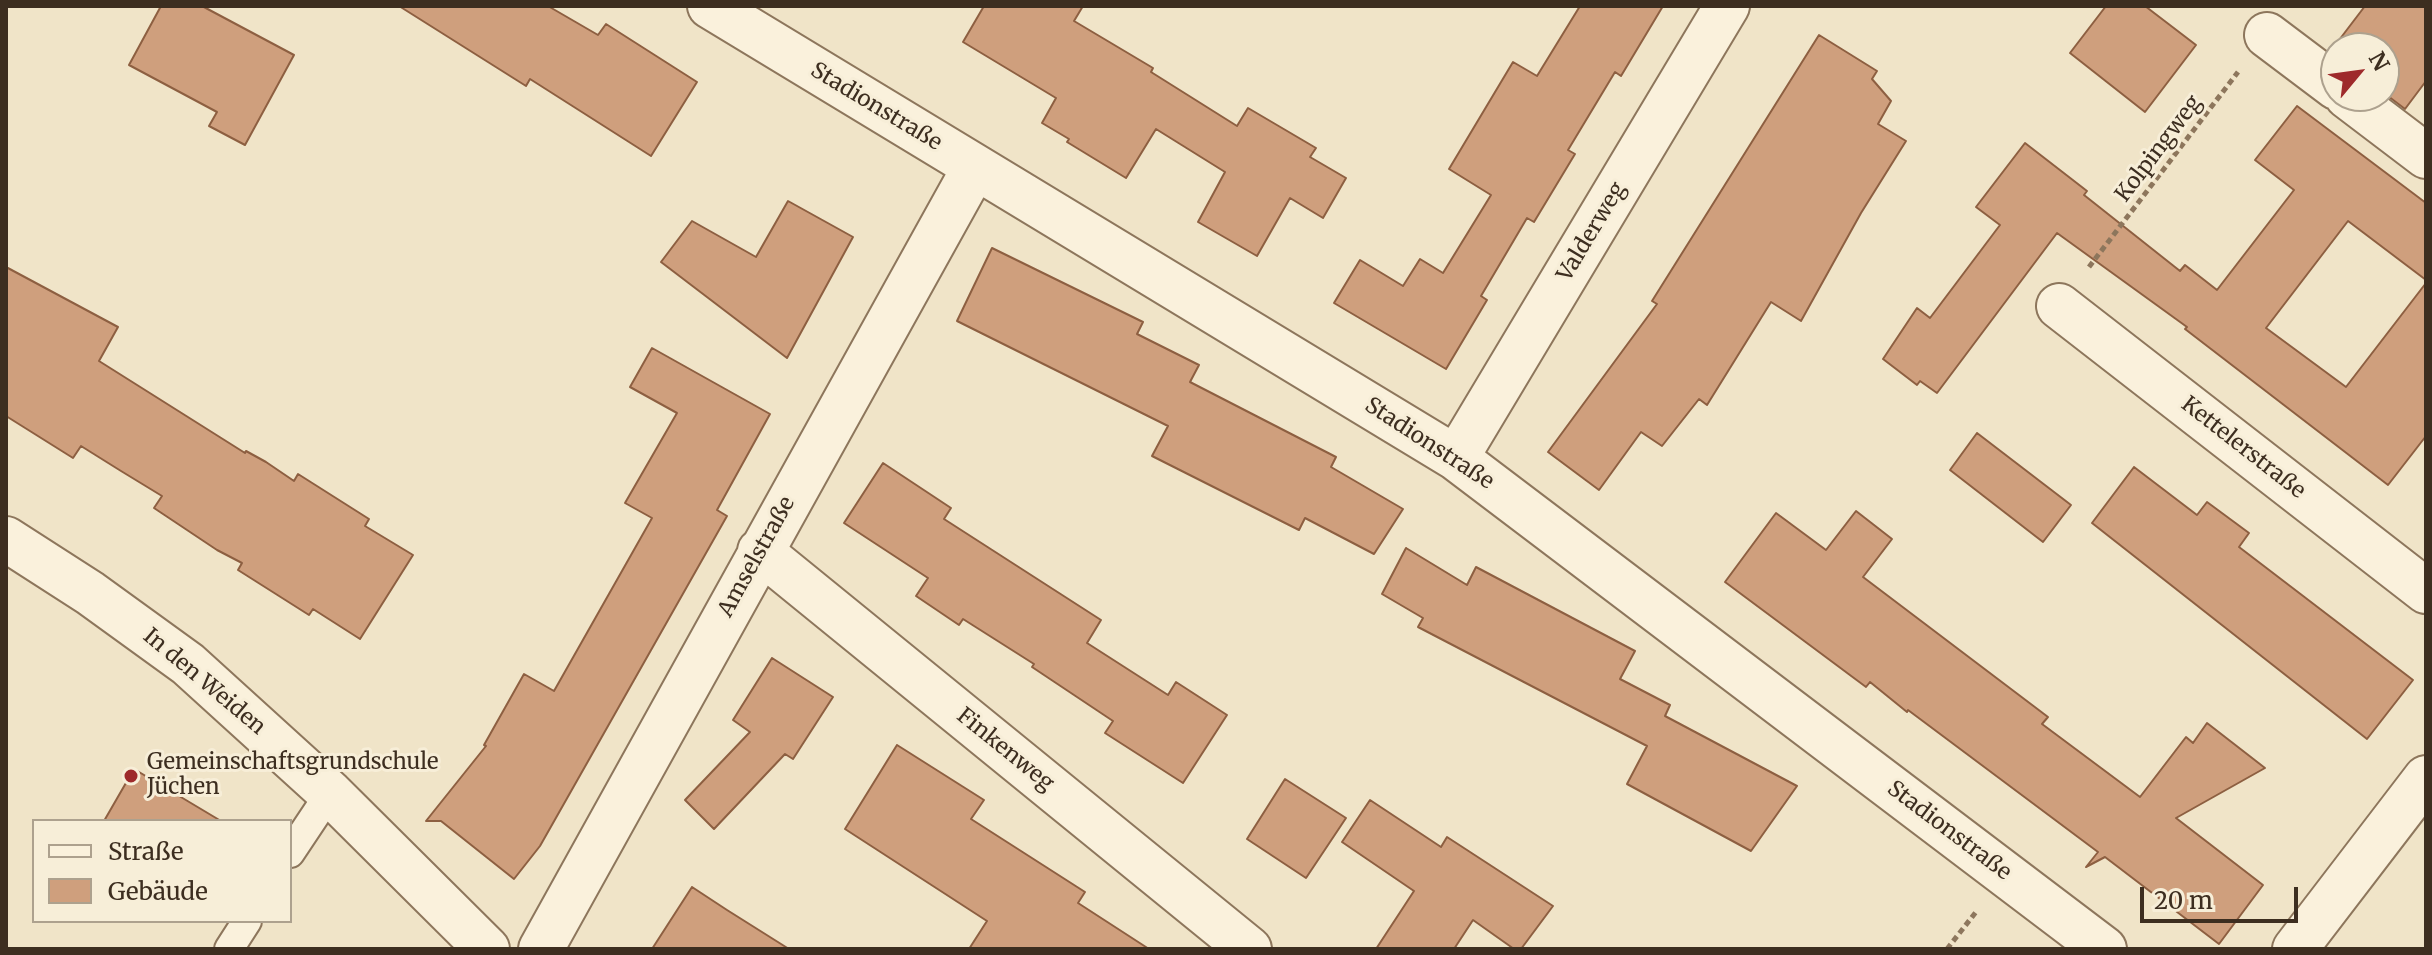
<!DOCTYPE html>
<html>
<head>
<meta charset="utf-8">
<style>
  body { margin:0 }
  #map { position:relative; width:2432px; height:955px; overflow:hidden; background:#f0e4c8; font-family:Merriweather,serif }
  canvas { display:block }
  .frame { position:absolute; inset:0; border:8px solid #3d2e20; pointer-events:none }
  .legend { position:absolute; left:32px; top:819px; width:260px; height:104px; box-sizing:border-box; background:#f7eed8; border:2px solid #ada18e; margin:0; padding:10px 14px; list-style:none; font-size:24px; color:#3d2e20 }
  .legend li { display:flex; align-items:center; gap:16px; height:40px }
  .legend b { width:40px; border:2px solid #ada18e }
  .north { position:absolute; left:2320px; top:32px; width:80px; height:80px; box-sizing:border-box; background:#f7eed8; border:2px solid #ada18e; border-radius:50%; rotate:61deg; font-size:22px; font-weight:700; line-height:32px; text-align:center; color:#3d2e20 }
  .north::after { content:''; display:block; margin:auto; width:28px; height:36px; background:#9e2a2b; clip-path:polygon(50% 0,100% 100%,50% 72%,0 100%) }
  .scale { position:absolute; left:2140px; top:887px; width:158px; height:36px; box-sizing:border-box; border:4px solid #3d2e20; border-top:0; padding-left:10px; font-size:24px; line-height:28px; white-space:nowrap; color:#3d2e20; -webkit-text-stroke:6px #f7eed8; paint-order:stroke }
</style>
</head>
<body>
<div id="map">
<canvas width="2432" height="955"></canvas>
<div class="frame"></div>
<ul class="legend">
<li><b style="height:10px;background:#faf1dc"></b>Straße</li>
<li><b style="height:22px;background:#cf9f7d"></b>Gebäude</li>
</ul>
<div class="north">N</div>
<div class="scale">20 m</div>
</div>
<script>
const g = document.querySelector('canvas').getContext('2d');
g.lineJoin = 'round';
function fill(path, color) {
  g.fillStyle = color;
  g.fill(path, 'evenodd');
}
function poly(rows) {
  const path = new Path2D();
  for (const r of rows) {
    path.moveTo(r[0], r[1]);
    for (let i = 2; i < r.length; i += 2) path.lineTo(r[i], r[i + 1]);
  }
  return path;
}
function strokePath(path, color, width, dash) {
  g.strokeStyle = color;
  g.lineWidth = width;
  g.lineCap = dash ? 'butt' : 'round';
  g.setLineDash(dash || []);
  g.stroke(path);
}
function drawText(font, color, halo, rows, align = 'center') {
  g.font = font + ' Merriweather,serif';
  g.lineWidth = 6;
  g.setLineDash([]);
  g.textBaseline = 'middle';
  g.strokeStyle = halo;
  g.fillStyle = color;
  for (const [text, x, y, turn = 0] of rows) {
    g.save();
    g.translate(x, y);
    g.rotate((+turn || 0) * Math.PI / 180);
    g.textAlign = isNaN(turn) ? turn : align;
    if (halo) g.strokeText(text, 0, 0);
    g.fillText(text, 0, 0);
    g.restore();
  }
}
const building = poly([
  [161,6,202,6,294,55,245,145,209,126,217,112,129,65,161,6],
  [399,6,548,6,598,35,606,24,697,82,651,156,530,79,526,86,399,6],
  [984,6,1083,6,1074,21,1153,68,1151,72,1237,126,1248,108,1316,148,1310,157,1346,178,1323,218,1290,198,1257,256,1198,222,1225,172,1156,129,1126,178,1067,142,1069,139,1042,123,1056,98,963,42,984,6],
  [1580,6,1663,6,1621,76,1615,72,1568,150,1575,154,1534,222,1527,218,1481,296,1487,300,1446,369,1334,303,1360,260,1403,286,1420,259,1443,273,1491,195,1449,169,1513,62,1537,76,1580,6],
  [2106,6,2145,6,2196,45,2145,112,2070,53,2106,6],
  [2365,6,2426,6,2426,81,2405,109,2384,93,2384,48,2333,48,2365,6],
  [1819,35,1877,71,1872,79,1891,101,1878,124,1906,141,1861,213,1801,321,1771,302,1707,405,1699,399,1662,446,1641,432,1599,490,1548,452,1657,304,1652,301,1819,35],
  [2297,106,2426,203,2426,280,2348,221,2266,328,2346,387,2426,283,2426,436,2388,485,2185,329,2187,327,2057,233,1937,393,1920,381,1917,385,1883,359,1917,308,1930,318,2000,225,1976,207,2025,143,2087,191,2084,195,2180,271,2185,265,2217,290,2294,190,2255,160,2297,106],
  [788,201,853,237,787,358,661,262,692,221,756,257,788,201],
  [992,248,1143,322,1137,334,1199,365,1190,382,1336,457,1331,467,1403,509,1374,554,1305,518,1299,530,1152,456,1168,426,957,321,992,248],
  [6,267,118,327,99,361,245,453,246,451,266,462,294,481,298,474,369,519,365,526,413,555,360,639,313,609,309,615,238,570,242,563,217,550,154,508,162,496,121,471,81,446,73,458,6,416,6,267],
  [652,348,770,414,717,510,727,516,540,846,514,879,441,821,426,821,486,746,484,745,524,674,554,691,652,518,625,503,677,413,630,387,652,348],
  [1977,433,2071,505,2043,542,1950,470,1977,433],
  [883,463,951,508,944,519,1101,620,1087,643,1168,695,1176,682,1227,715,1183,783,1105,733,1113,721,1032,667,1034,664,963,619,959,625,916,596,928,578,844,523,883,463],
  [2134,467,2197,515,2207,502,2249,533,2239,547,2413,680,2367,739,2092,523,2134,467],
  [1856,511,1892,539,1863,577,2048,717,2042,724,2140,797,2186,737,2193,743,2207,723,2265,768,2176,818,2263,885,2219,944,2105,857,2086,867,2098,852,1908,710,1907,712,1870,682,1866,687,1725,582,1776,513,1826,550,1856,511],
  [1406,548,1467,585,1476,567,1635,651,1620,679,1670,705,1665,716,1797,786,1751,851,1627,784,1647,746,1418,627,1423,618,1382,594,1406,548],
  [772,658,833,697,793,759,785,754,714,829,685,800,750,732,733,720,772,658],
  [897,745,984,800,971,819,1085,892,1078,903,1149,949,969,949,987,921,845,829,897,745],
  [134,769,221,821,104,821,134,769],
  [1285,779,1346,818,1306,878,1247,839,1285,779],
  [1370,800,1441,847,1447,837,1553,906,1521,949,1514,949,1473,920,1454,949,1376,949,1414,891,1342,842,1370,800],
  [692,887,727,910,789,949,652,949,692,887]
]);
const path = poly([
  [2089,267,2238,72],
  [1947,949,1976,912]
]);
const lane = poly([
  [290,853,330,793],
  [229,949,247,921]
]);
const street = poly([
  [710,6,1456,458,2104,949],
  [2267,35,2336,87],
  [2347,96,2426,156],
  [2059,306,2426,591],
  [1456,458,1727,6],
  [6,539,90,593,188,664,330,793,487,949],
  [760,551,1249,949],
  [541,949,975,167],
  [2295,949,2426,778]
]);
const markers = [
  [131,776,8,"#9e2a2b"]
];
const streetNames = [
  ["Stadionstraße",876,107,31],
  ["Kolpingweg",2159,149,-53],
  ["Valderweg",1592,232,-59],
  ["Stadionstraße",1429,444,33],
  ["Kettelerstraße",2243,448,38],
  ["Amselstraße",757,557,-61],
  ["In den Weiden",204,682,40],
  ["Finkenweg",1005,750,39],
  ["Stadionstraße",1949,831,37]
];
const poiNames = [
  ["Gemeinschaftsgrundschule",147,763],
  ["Jüchen",147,788]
];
fill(building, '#cf9f7d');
strokePath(building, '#8d5f41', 2);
strokePath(lane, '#8d765c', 32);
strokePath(street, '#8d765c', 48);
strokePath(path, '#8d765c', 5, [6, 4]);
strokePath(lane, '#faf1dc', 28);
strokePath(street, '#faf1dc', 44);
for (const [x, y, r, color] of markers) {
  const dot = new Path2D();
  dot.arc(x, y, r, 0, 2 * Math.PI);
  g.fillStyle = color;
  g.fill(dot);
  strokePath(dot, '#f7eed8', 3);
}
drawText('22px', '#3d2e20', '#f7eed8', streetNames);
drawText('22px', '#3d2e20', '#f7eed8', poiNames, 'left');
</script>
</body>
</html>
